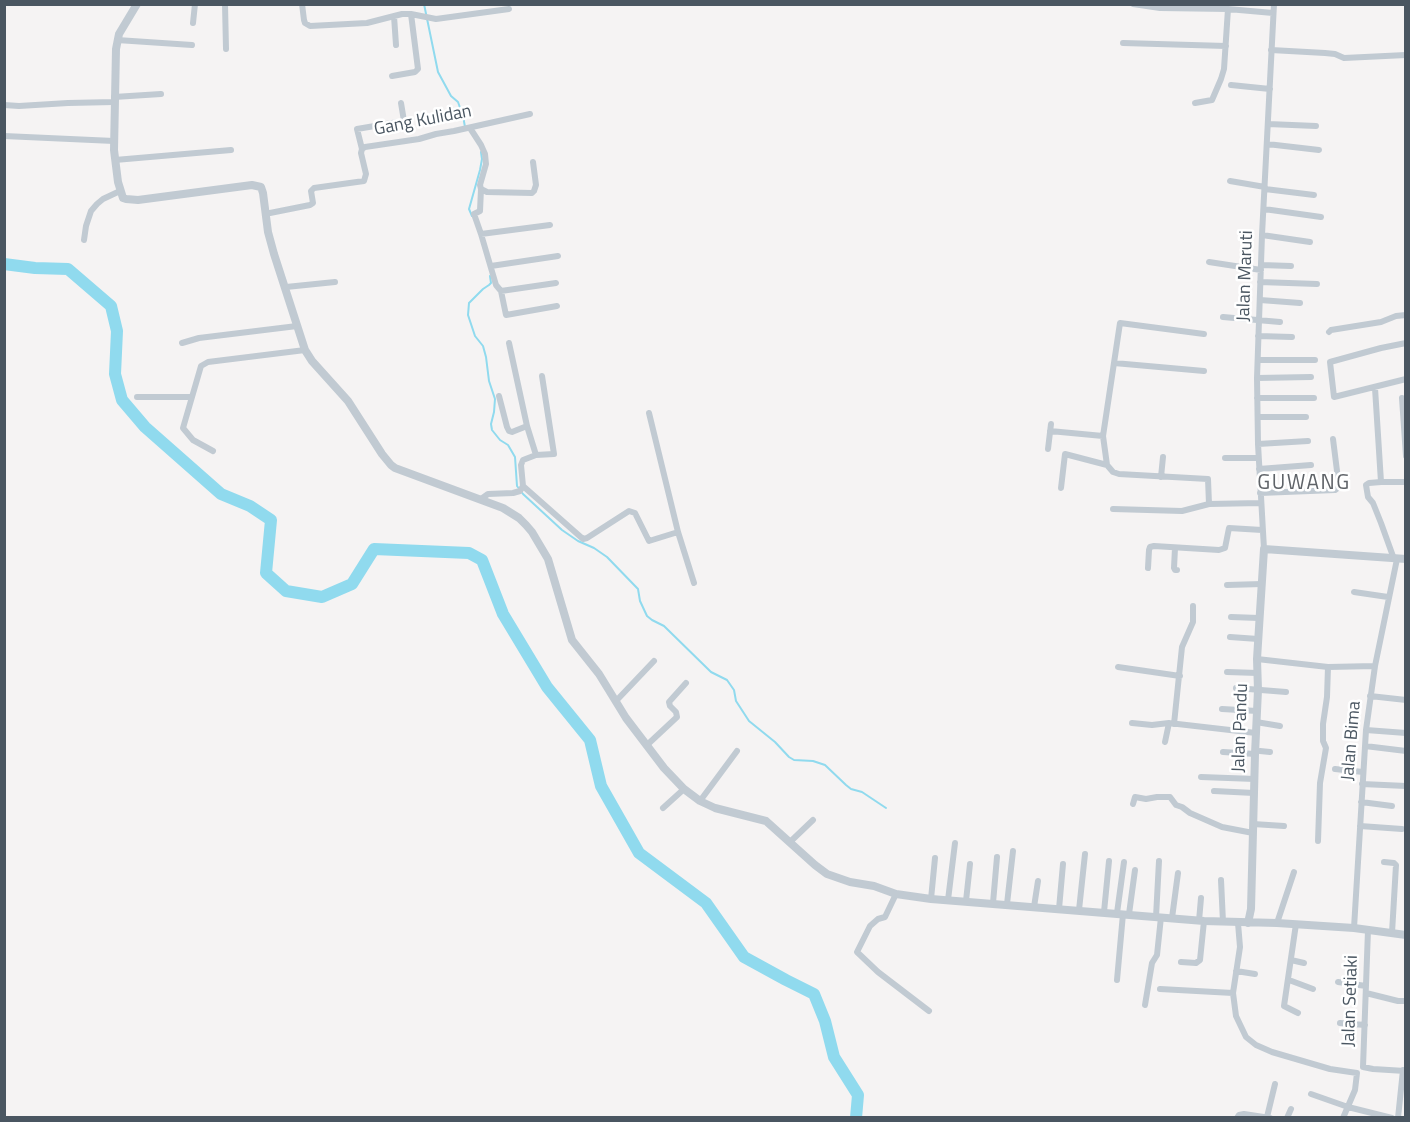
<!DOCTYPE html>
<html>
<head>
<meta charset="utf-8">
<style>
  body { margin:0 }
  #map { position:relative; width:1410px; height:1122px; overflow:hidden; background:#f5f3f3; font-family:"Titillium Web",sans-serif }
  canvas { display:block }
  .frame { position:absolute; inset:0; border:6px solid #4a5661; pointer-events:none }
</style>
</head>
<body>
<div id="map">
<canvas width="1410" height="1122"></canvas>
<div class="frame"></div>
</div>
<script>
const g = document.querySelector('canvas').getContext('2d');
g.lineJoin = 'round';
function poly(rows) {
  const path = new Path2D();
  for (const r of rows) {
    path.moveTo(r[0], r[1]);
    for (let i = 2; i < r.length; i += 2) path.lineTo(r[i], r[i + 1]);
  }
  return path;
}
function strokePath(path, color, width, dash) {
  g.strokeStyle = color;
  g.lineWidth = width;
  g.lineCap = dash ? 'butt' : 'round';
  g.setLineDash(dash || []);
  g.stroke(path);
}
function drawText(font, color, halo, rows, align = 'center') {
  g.font = font + ' "Titillium Web",sans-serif';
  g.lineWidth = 5;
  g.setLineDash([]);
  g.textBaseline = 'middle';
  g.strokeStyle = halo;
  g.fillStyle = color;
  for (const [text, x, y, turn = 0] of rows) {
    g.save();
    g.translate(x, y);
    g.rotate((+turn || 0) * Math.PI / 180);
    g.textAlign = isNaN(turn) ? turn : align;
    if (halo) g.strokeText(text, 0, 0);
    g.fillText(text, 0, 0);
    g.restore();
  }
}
const stream = poly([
  [424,4,438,72,451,96,458,102,463,116,465,127],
  [472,216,469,209,480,170,482,159,481,152],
  [490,276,491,283,489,285,483,289,469,303,468,315,475,336,483,346,486,357,489,381,495,399,494,412,491,424,492,430,500,440,508,445,515,457,517,486,523,494,562,530,578,541,594,548,607,557,638,589,640,601,647,616,652,620,664,626,711,672,727,680,734,690,736,701,749,721,775,742,789,757,794,760,813,761,825,765,846,785,851,789,862,792,886,808]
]);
const river = poly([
  [4,264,35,268,68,269,111,306,117,331,115,374,122,400,145,427,221,494,250,506,271,520,266,573,286,591,322,597,352,584,374,549,469,553,482,560,503,614,547,687,590,740,601,786,639,853,706,903,744,957,786,980,814,994,825,1021,834,1057,858,1095,856,1118]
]);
const minor = poly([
  [225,4,226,49],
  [302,4,304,20,305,23,310,26,367,23,402,14,411,14,436,19,509,9],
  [1133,4,1160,8,1228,9,1273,13],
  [394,16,396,45],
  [193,23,195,4],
  [117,40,192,45],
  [1123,43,1226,46],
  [1271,50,1325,53,1335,54,1344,58,1406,55],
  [392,76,415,72,418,69,411,14],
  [1231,85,1270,89],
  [114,97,161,94],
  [1195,103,1212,100,1221,79,1224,69,1228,9],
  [4,105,19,106,68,103,114,102],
  [1268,124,1316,126],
  [470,128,481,145,485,154,486,164,480,185,481,189,480,211,474,214,481,234,496,285,501,291,506,315,557,306],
  [4,136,114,141],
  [1267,144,1319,150],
  [362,149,357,129,404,121,401,103],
  [115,160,231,150],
  [1230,181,1265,187],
  [481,189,487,192,532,193,534,191,536,185,533,162],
  [1265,189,1314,195],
  [1264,209,1321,217],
  [265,214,310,205,313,203,311,191,314,188,364,181,366,174,361,153,362,149,365,147,419,139,436,134,454,131,530,114],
  [481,234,550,225],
  [1262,235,1310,242],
  [84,240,86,226,91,211,97,204,103,199,120,191],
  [1209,262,1261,270],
  [1261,265,1291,266],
  [491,266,558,256],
  [1260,282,1317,284],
  [286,287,335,282],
  [501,291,556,283],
  [1260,300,1300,303],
  [1223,317,1280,322],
  [1329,332,1331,330,1381,322,1396,316,1406,315],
  [1258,336,1292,337],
  [182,343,199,338,297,326],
  [509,343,527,426,536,455],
  [1406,343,1381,348,1330,362,1334,397,1406,379],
  [1258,360,1315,360],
  [1114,363,1204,371],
  [1257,378,1311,377],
  [1375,388,1381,482],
  [499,396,507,427,509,431,512,432,527,426],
  [137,397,192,397],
  [1257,398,1314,398],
  [1402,398,1406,456],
  [649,413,678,532,694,583],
  [1258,417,1306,417],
  [1050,431,1103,436],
  [1258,444,1308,441],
  [1048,449,1051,424],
  [213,451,193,440,183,428,201,366,208,362,305,350],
  [1225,458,1258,458],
  [1107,465,1103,436,1120,323,1204,334],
  [1259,469,1311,465],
  [1161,477,1163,457],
  [523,486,583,539,587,538,629,511,635,513,649,541,678,532],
  [1061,488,1065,454,1107,465,1113,472,1119,474,1208,479,1209,504],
  [1260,493,1335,490,1339,487,1333,439],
  [481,499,488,494,513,493,520,491,523,486,521,465,523,460,536,455,554,454,542,376],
  [1113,509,1182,511,1209,504,1261,503],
  [1175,548,1174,568,1175,570,1177,570],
  [1264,549,1258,444,1257,378,1262,235,1274,4],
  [1394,559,1381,523,1373,503,1368,497,1366,485,1369,483,1381,482,1406,482],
  [1148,568,1149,550,1150,547,1154,546,1219,550,1225,548,1229,528,1262,530],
  [1227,585,1262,584],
  [1354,592,1388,597],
  [1231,617,1259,618],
  [1230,637,1258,639],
  [1257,659,1328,667,1375,666],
  [1118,667,1180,676],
  [1227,672,1258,673],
  [1236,688,1286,692],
  [1370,696,1406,700],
  [616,701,654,661],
  [1222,709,1257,711],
  [1256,722,1280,726],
  [1132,723,1152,725,1169,723,1256,733],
  [1174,724,1182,647,1193,622,1193,606],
  [1366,730,1406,733],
  [1165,742,1169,723],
  [647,745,677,717,676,712,670,706,669,702,686,683],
  [1365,746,1406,751],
  [1260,751,1270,752],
  [1223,752,1255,754],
  [1335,769,1363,772],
  [1201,777,1255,779],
  [1362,784,1406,786],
  [1214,791,1254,793],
  [700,801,737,751],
  [1361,802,1392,806],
  [1133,804,1135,797,1146,799,1157,797,1170,797,1176,805,1182,807,1190,813,1222,827,1253,833],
  [663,808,684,789],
  [1253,824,1284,826],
  [1360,826,1402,829],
  [1318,841,1320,783,1326,748,1323,741,1323,724,1327,697,1328,667],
  [790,842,813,820],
  [1384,862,1394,863,1396,865,1392,933],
  [1221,880,1223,922],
  [896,894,885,917,878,919,870,926,857,952,878,972,929,1011],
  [931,899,935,858],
  [948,900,955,843],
  [966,901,970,864],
  [993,903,997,857],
  [1007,904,1013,851],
  [1034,907,1038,881],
  [1059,909,1063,864],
  [1079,910,1085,854],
  [1104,912,1109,861],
  [1117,913,1124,862],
  [1129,914,1135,870],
  [1156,917,1159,861],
  [1172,918,1178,873],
  [1199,921,1201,898],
  [1238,923,1240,947,1233,993,1236,1016,1246,1037,1256,1045,1272,1052,1330,1069,1357,1073],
  [1277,923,1294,872],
  [1296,924,1284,1006,1298,1013],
  [1354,928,1366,730,1375,666,1397,559],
  [1291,960,1304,963],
  [1181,962,1196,963,1200,960,1204,921],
  [1236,971,1255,974],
  [1117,980,1123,914],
  [1289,980,1313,989],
  [1338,982,1366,986],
  [1160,989,1233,993],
  [1366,993,1398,1001,1406,1001],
  [1145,1005,1152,963,1157,955,1161,917],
  [1340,1023,1365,1025],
  [1363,1067,1368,930],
  [1363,1067,1373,1069,1405,1071],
  [1311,1094,1348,1107,1392,1118],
  [1267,1117,1275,1084],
  [1237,1118,1239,1115,1244,1114,1270,1118],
  [1287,1118,1291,1109],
  [1343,1118,1355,1090,1357,1073],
  [1398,1118,1403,1070]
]);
const tertiary = poly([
  [137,4,119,34,116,49,114,150,118,182,123,198,126,199,138,200,252,185,261,187,263,193,268,232,274,254,305,350,312,361,348,401,382,454,391,465,395,468,503,508,519,518,526,525,532,532,548,559,572,640,599,674,626,718,664,768,684,789,700,801,715,808,766,821,815,865,827,874,850,882,874,886,896,894,931,899,1204,921,1277,923,1354,928,1406,935],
  [1248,923,1251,909,1255,754,1258,690,1257,659,1264,549,1406,559]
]);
const streetNames = [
  ["Gang Kulidan",423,121,-11],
  ["Jalan Maruti",1246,276,-88],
  ["Jalan Pandu",1241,728,-88],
  ["Jalan Bima",1352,741,-85],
  ["Jalan Setiaki",1351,1001,-88]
];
const quarterNames = [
  ["GUWANG",1304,484]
];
strokePath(stream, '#90daee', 2);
strokePath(river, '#90daee', 12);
strokePath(minor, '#c1cad2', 6);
strokePath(tertiary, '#c1cad2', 8);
drawText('18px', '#4a5661', '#fff', streetNames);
g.letterSpacing = '1.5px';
drawText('21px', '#5f6368', '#fff', quarterNames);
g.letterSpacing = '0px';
</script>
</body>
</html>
